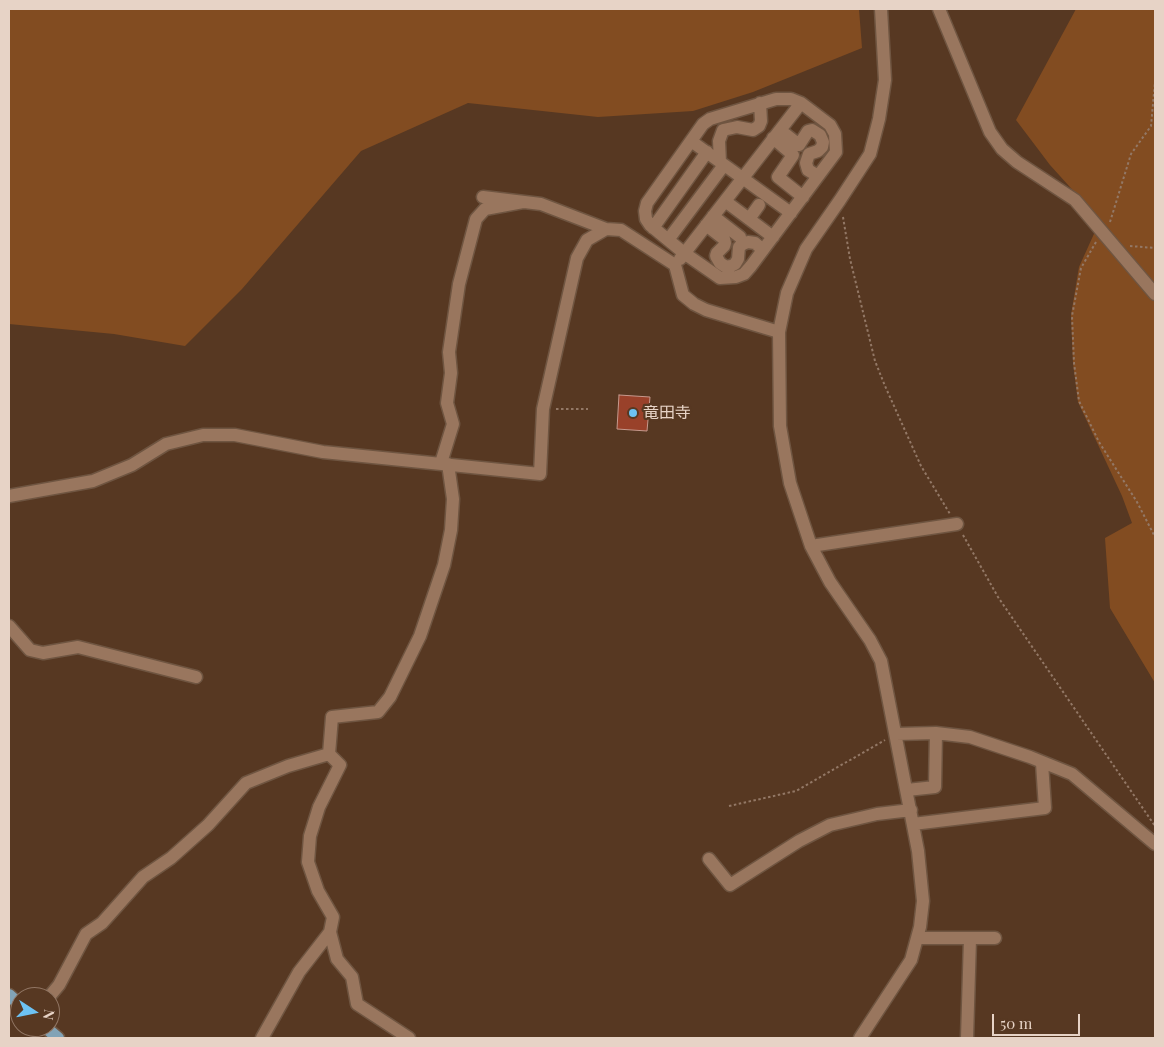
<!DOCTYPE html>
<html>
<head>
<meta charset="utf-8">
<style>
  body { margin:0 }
  #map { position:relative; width:1164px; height:1047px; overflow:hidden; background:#573822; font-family:"Playfair Display",serif }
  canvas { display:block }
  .frame { position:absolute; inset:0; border:10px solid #e7d3c6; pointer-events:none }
  .north { position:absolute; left:10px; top:987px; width:50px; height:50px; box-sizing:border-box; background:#573822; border:1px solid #917664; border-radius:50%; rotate:101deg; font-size:14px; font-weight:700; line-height:20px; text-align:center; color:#e7d3c6 }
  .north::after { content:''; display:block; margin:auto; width:18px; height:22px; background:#6dc2f3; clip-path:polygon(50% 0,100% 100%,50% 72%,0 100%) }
  .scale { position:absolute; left:992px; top:1014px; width:88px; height:22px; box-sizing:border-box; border:2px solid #e7d3c6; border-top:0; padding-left:6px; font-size:15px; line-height:18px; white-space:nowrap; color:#e7d3c6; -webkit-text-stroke:4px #573822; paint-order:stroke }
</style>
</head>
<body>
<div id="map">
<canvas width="1164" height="1047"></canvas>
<div class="frame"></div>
<div class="north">N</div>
<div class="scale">50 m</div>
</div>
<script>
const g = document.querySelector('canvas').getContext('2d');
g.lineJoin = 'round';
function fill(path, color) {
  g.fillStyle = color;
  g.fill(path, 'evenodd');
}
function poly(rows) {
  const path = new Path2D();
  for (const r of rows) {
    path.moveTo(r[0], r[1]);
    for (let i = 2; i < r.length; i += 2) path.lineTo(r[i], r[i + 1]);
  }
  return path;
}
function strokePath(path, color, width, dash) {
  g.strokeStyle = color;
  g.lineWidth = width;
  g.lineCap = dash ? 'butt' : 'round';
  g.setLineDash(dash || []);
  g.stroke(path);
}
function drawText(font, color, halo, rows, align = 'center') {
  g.font = font + ' "Playfair Display","Noto Sans JP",serif';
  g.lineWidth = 4.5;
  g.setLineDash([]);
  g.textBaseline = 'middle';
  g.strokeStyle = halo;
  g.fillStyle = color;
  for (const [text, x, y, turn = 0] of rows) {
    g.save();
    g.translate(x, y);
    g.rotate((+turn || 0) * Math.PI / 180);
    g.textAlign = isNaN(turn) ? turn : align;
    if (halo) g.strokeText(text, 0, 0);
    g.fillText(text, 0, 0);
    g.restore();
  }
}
const green = poly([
  [9,9,859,9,862,48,753,92,693,111,598,117,468,103,361,151,242,289,185,346,114,334,9,324],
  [1076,9,1155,9,1155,683,1110,608,1105,538,1132,523,1122,496,1078,402,1073,363,1071,315,1079,267,1098,225,1097,217,1050,165,1016,120]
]);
const building = poly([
  [619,395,650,397,647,431,617,429,619,395]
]);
const path = poly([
  [843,217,850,259,875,361,885,386,921,466,950,514],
  [1110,222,1131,154,1151,126,1155,82],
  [1096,242,1081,268,1072,316,1074,363,1079,401,1099,442,1137,502,1155,537],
  [1130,246,1155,248],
  [556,409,588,409],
  [963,535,998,597,1155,826],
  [729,806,796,791,885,740]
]);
const minor = poly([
  [939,9,990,132,1002,149,1017,162,1075,200,1155,294],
  [776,99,791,99,801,103,830,125,835,134,836,152,751,266,744,274,736,277,720,278,684,253,650,225,646,219,645,211,647,203,703,124,710,119,776,99],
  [780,130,799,145,808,131,812,130,820,135,823,142,822,147,818,151,809,154,806,163,808,170,818,176],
  [773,138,793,155,778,177,803,197],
  [691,141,791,213],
  [720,162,719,141,723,130,737,127,753,130,759,126,761,121,760,103],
  [483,197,541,204,606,229],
  [725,201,773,237],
  [713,216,740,237],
  [749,219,759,205],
  [706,225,724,239,725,243,724,246,717,253,716,256,720,263,726,267,731,266,735,264,738,259,739,247,743,244,748,242,755,243,763,250],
  [653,228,707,152],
  [668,240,724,165],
  [680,259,801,103],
  [441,463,453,424,447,403,451,373,449,352,459,284,476,219,485,209,523,202],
  [9,496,93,481,132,465,166,444,203,435,235,435,323,452,540,474,543,409,577,258,587,240,606,229,621,230,675,265,683,295,694,304,706,310,779,332],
  [811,546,957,524],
  [9,626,30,650,43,653,78,647,196,677],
  [896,734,936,733,970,737,1030,757,1072,774,1155,844],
  [329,754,332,717,378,712,390,697,420,636,444,565,451,530,453,499,448,464],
  [907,790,935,787,936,733],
  [913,824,1045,808,1042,763],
  [709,859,730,885,799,841,830,825,877,814,911,810],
  [917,938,995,938],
  [49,997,59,985,86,934,102,923,143,877,171,858,208,825,246,783,288,766,329,754,340,765,319,807,310,836,308,862,318,891,333,917,330,932,337,959,352,977,357,1004,409,1038],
  [262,1038,299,972,330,932],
  [860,1038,911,960,920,927,923,901,918,851,881,661,870,640,830,582,811,546,790,483,780,426,779,332,787,293,806,249,840,200,870,154,879,119,885,80,881,9],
  [967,1038,970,939]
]);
const major = poly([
  [9,995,20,1005],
  [45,1027,58,1038]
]);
const markers = [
  [633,413,5,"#6dc2f3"]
];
const poiNames = [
  ["竜田寺",643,413]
];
fill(green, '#824c21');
fill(building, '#99412a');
strokePath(building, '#c6998d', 1);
strokePath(minor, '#6f5541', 15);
strokePath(major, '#6f5541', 15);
strokePath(path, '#937866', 2, [2.5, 2.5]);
strokePath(minor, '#99765e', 12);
strokePath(major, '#82a3b6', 12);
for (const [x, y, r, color] of markers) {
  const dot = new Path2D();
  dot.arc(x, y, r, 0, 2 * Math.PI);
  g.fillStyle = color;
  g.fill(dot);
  strokePath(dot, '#573822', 2);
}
drawText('16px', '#e7d3c6', '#573822', poiNames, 'left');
</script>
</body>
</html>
